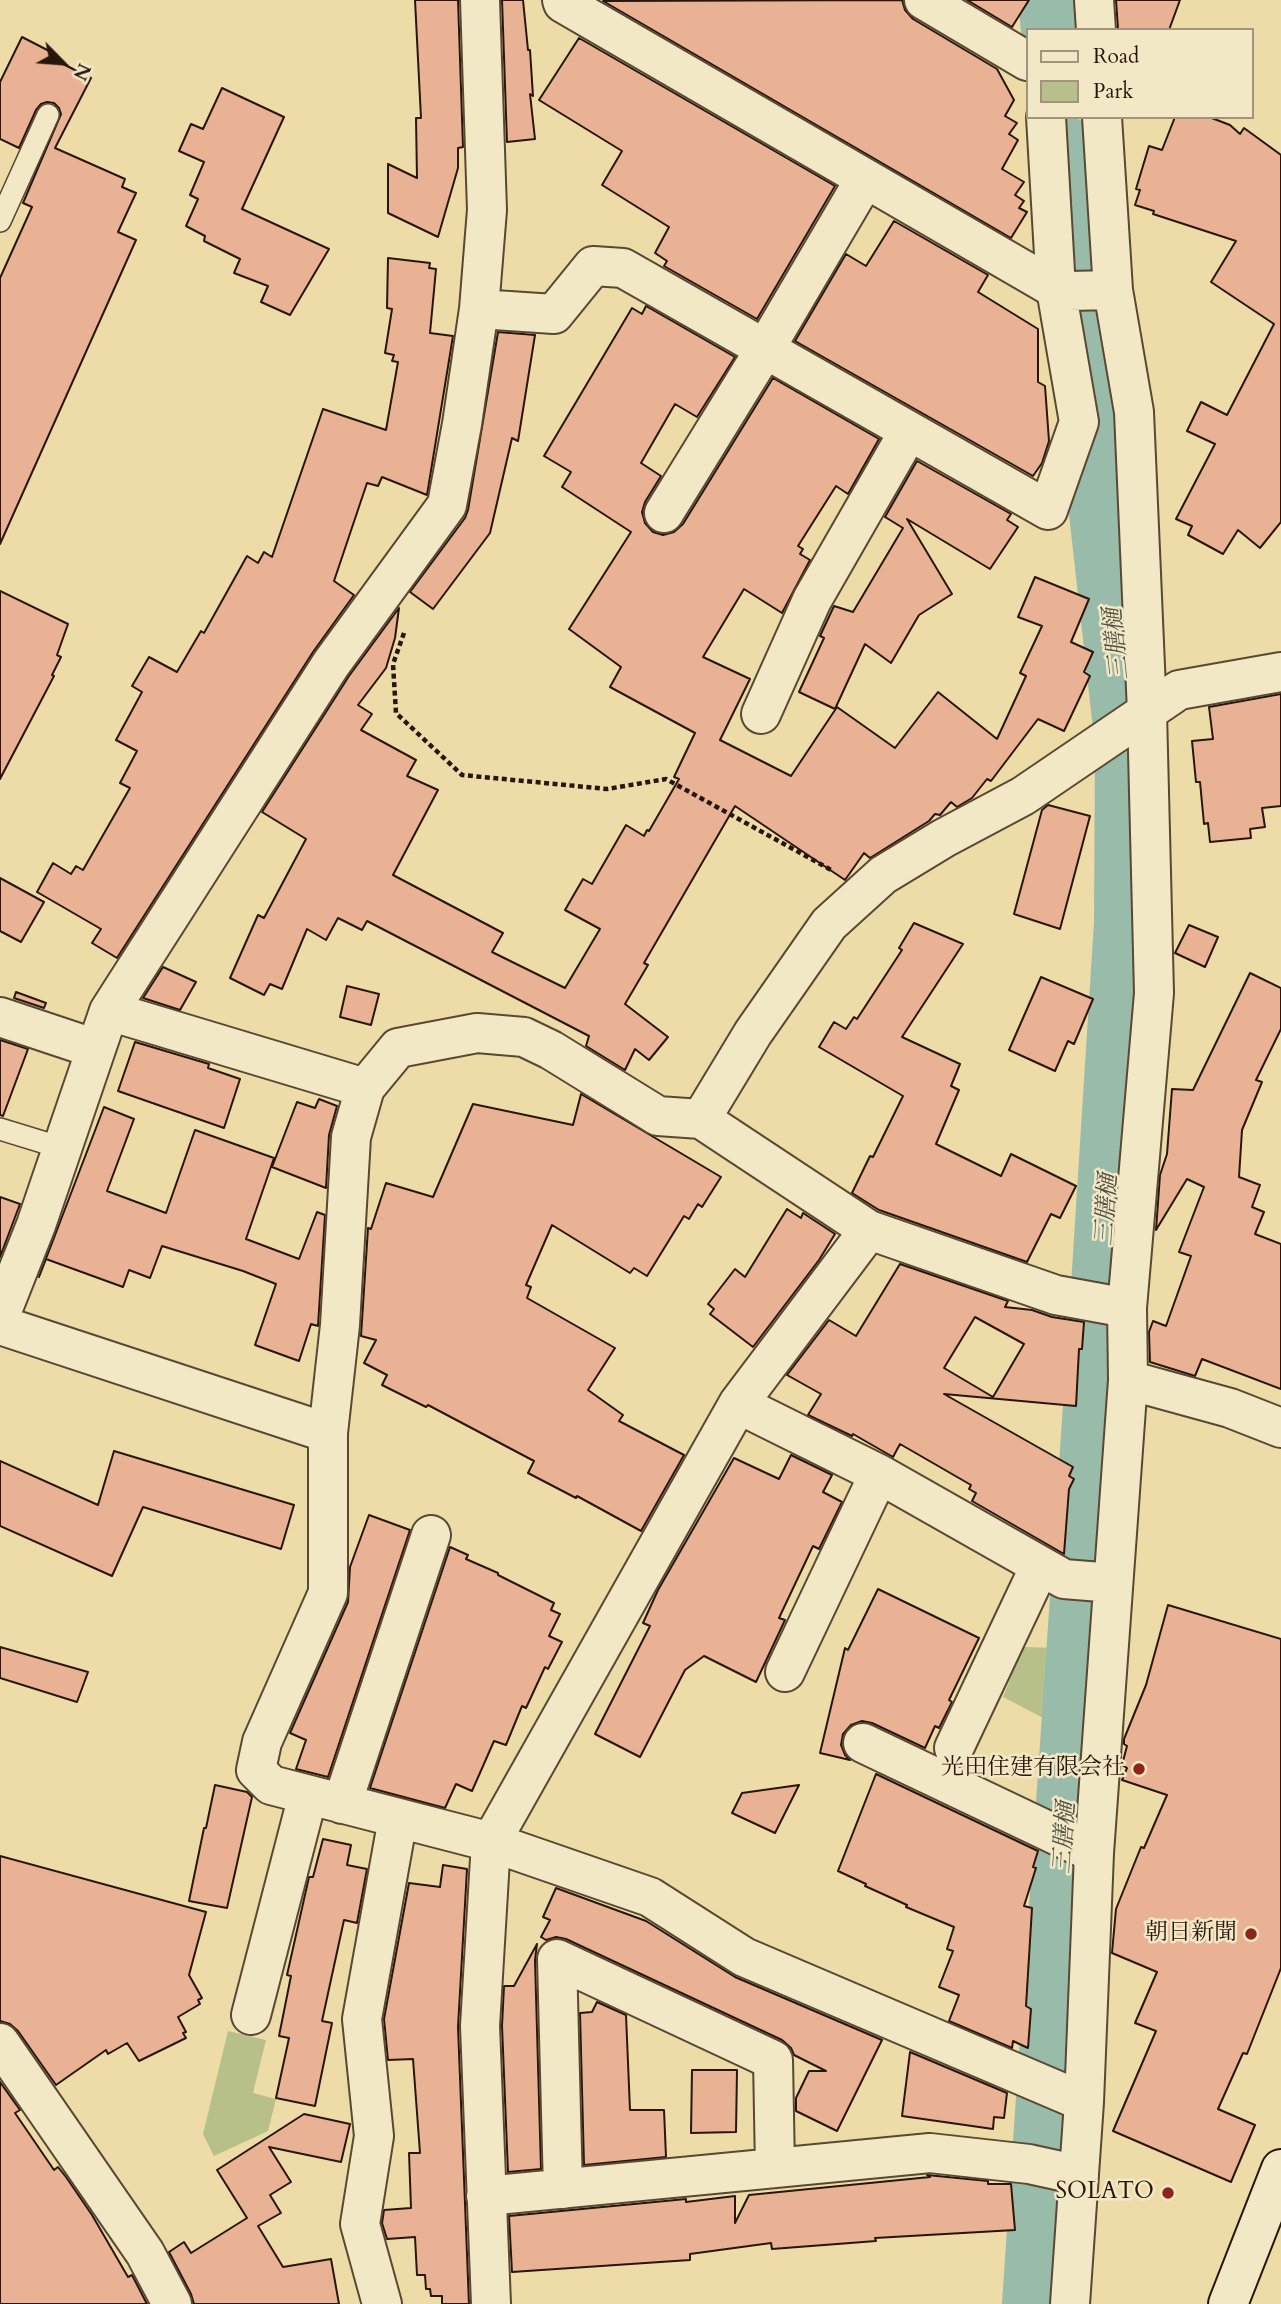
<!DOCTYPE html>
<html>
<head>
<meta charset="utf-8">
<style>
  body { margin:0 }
  #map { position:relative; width:1281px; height:2304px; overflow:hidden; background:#eddca8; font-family:Cardo,serif }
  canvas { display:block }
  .legend { position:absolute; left:1026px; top:28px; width:228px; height:91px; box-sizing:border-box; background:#f3e8c6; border:2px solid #a2947c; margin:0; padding:9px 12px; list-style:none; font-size:21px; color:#28160c }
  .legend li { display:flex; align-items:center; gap:14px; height:35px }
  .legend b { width:35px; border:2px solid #a2947c }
  .north { position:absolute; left:28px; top:28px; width:70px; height:70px; -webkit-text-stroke:5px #f3e8c6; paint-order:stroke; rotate:115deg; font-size:19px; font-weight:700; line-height:28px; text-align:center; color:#28160c }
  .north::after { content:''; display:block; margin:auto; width:24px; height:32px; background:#28160c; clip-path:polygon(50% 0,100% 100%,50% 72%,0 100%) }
</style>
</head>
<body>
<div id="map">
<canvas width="1281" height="2304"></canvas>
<ul class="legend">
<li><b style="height:9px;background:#f3e8c6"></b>Road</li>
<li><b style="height:19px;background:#b7c089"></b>Park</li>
</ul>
<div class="north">N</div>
</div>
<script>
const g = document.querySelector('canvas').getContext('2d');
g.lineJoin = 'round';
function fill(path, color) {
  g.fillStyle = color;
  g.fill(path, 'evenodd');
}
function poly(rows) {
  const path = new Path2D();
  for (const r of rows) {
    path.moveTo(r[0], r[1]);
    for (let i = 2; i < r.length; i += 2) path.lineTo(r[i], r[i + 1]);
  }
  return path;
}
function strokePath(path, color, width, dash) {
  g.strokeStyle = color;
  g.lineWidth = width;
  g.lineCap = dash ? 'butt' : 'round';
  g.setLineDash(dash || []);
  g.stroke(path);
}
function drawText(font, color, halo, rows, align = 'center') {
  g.font = font + ' Cardo,"Noto Serif JP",serif';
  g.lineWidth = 5;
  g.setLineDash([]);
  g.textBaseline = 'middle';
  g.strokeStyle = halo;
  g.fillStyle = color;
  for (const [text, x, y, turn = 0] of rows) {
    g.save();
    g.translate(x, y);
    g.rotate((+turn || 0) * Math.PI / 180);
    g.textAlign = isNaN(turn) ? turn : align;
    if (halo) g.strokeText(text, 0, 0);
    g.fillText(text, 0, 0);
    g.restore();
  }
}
const green = poly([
  [1023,1647,1056,1648,1051,1722,1003,1697],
  [228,2031,266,2040,253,2093,276,2099,268,2131,214,2156,203,2134]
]);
const river = poly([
  [1051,0,1054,30],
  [1035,2304,1102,1318,1127,923,1128,745,1074,262,1064,149]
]);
const building = poly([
  [415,0,458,0,463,147,458,148,458,168,438,237,388,213,388,164,417,178,416,118,421,118,415,0],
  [502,0,523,0,528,50,530,50,533,96,530,94,535,139,507,142,502,0],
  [902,0,905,10,913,19,997,69,1014,100,1005,116,1017,123,1009,134,1018,140,1002,169,1024,182,1015,195,1024,201,1019,208,1027,212,1011,238,603,1,902,0],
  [967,0,1029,0,1012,27,967,0],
  [1116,0,1180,0,1169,30,1118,29,1116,0],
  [22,37,57,55,55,60,91,78,55,148,125,179,122,187,136,193,118,232,136,240,0,544,0,278,32,207,23,203,61,114,59,108,54,103,47,102,41,104,36,110,19,148,0,139,0,82,22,37],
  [579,38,835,186,757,319,664,266,667,261,655,253,669,227,602,185,622,151,539,100,579,38],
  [222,88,284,117,242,209,329,249,290,315,261,302,268,286,234,273,240,259,204,241,205,236,186,226,198,199,190,195,204,162,179,151,191,124,203,129,222,88],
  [1175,117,1209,117,1230,125,1240,134,1244,128,1281,155,1281,522,1260,548,1238,530,1223,554,1188,535,1192,526,1176,519,1215,444,1187,431,1201,402,1227,415,1274,324,1211,282,1236,241,1153,214,1154,211,1135,205,1140,190,1136,189,1149,146,1162,150,1175,117],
  [894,221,988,275,978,292,1038,329,1038,382,1045,386,1049,441,1042,463,1033,476,795,341,846,254,866,266,894,221],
  [388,258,430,263,429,268,436,269,430,333,453,336,427,495,382,477,378,486,367,483,334,581,354,595,313,652,117,958,92,943,101,929,37,892,53,863,71,874,76,866,83,870,130,788,120,783,137,751,116,740,142,692,132,686,149,657,177,672,201,631,204,633,247,556,258,563,264,552,272,557,323,409,386,430,398,362,392,361,394,355,385,353,392,309,387,308,388,258],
  [646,306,735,357,697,417,675,404,641,463,661,476,645,502,642,512,645,523,653,532,663,535,674,532,683,524,773,378,879,439,848,494,836,486,798,546,803,549,800,554,810,560,782,613,744,589,703,657,750,679,720,740,791,776,837,707,895,748,938,692,997,739,1026,676,1020,673,1042,626,1018,617,1035,577,1089,599,1071,642,1093,652,1084,672,1090,676,1064,731,1038,719,991,781,987,779,972,798,957,807,951,802,940,815,935,814,929,821,870,858,864,853,845,880,735,806,644,963,648,965,625,1004,668,1037,649,1060,635,1049,625,1070,586,1046,589,1036,367,921,362,930,338,918,326,940,307,929,282,989,270,984,264,995,230,978,258,915,264,918,306,839,262,812,349,676,399,608,395,638,386,668,358,705,372,714,361,730,416,760,407,776,438,790,393,875,503,933,492,952,565,988,600,929,565,910,583,879,592,884,626,825,644,836,647,830,649,831,679,779,674,777,695,733,610,687,621,667,569,629,631,532,562,487,571,472,544,456,632,308,642,314,646,306],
  [498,332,535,335,518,441,512,438,490,533,433,609,410,592,465,518,468,510,498,332],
  [917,461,1011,514,1007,520,1018,527,990,569,907,519,952,594,919,615,891,663,865,644,835,709,799,692,824,638,820,636,834,606,853,612,903,528,885,517,917,461],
  [0,591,68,624,57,655,61,657,52,675,54,676,0,779,0,591],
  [1281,694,1281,806,1262,808,1265,827,1250,829,1251,838,1210,842,1208,823,1204,824,1200,782,1196,782,1192,741,1213,739,1209,707,1281,694],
  [1048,805,1090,816,1060,929,1014,914,1042,810,1048,805],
  [0,878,44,902,21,942,0,931,0,878],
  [914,923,963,944,902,1037,960,1064,951,1086,959,1090,936,1144,1001,1176,1011,1154,1076,1186,1060,1218,1051,1214,1027,1262,879,1210,852,1193,870,1156,873,1157,903,1096,819,1047,834,1022,846,1029,854,1017,857,1019,902,950,899,948,914,923],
  [1189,925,1218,937,1205,967,1175,953,1189,925],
  [163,967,196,982,180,1010,143,998,163,967],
  [1250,973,1281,988,1281,1029,1256,1080,1262,1082,1242,1130,1239,1177,1260,1185,1252,1207,1264,1212,1255,1234,1281,1244,1281,1389,1202,1359,1195,1376,1150,1362,1149,1332,1153,1321,1166,1326,1191,1256,1179,1252,1204,1187,1187,1179,1156,1230,1160,1175,1167,1154,1172,1089,1193,1090,1250,973],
  [1041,977,1093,999,1074,1044,1068,1041,1055,1071,1009,1050,1041,977],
  [347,986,379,994,371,1025,340,1017,347,986],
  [16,992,46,1003,44,1008,14,998,16,992],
  [0,1040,28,1049,3,1116,0,1115,0,1040],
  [135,1042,209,1064,208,1068,240,1079,224,1128,118,1091,135,1042],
  [581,1094,721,1177,702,1207,698,1204,689,1219,684,1216,647,1276,634,1268,630,1273,552,1225,526,1285,531,1287,527,1298,615,1348,588,1390,623,1415,619,1421,684,1455,641,1531,577,1496,576,1498,528,1473,534,1461,428,1405,426,1407,382,1385,387,1375,364,1363,376,1340,361,1336,368,1228,371,1229,386,1183,433,1197,473,1104,573,1125,581,1094],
  [319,1099,337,1106,329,1135,326,1188,272,1167,297,1102,315,1108,319,1099],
  [104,1107,134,1119,107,1191,166,1213,195,1130,274,1158,246,1239,299,1259,317,1212,325,1215,318,1326,311,1324,299,1361,255,1345,276,1284,243,1271,162,1246,150,1278,129,1270,123,1287,46,1259,39,1277,104,1107],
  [0,1197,20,1204,0,1257,0,1197],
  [787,1209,801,1218,803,1213,835,1234,819,1260,753,1347,710,1314,714,1309,708,1304,735,1269,745,1277,787,1209],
  [900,1264,1008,1301,1005,1307,1032,1310,1052,1317,1084,1322,1082,1349,1079,1349,1076,1406,944,1394,1073,1467,1069,1476,1074,1479,1069,1489,1064,1554,972,1501,976,1493,969,1489,971,1485,900,1444,893,1457,853,1434,852,1436,808,1415,821,1394,787,1375,829,1320,856,1336,900,1264],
  [975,1317,1024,1344,993,1397,944,1368,975,1317],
  [114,1451,294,1505,281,1549,143,1507,112,1576,0,1526,0,1461,98,1505,114,1451],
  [791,1455,832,1475,823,1492,842,1502,819,1549,813,1546,779,1618,785,1620,756,1682,704,1656,685,1670,640,1757,595,1734,650,1626,643,1623,658,1590,734,1458,779,1479,791,1455],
  [369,1515,410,1530,328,1777,296,1769,306,1740,290,1733,348,1602,350,1567,369,1515],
  [450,1547,468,1555,466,1559,498,1573,498,1575,554,1603,551,1610,560,1614,549,1636,562,1642,548,1669,545,1667,526,1708,522,1706,506,1745,494,1741,472,1791,456,1784,445,1808,370,1788,450,1547],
  [878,1589,979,1638,949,1700,952,1702,939,1728,935,1726,925,1748,872,1723,862,1721,851,1725,843,1734,841,1745,845,1755,850,1760,820,1753,845,1648,848,1650,878,1589],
  [1168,1605,1281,1639,1281,1968,1247,2054,1243,2053,1218,2109,1255,2125,1231,2182,1113,2131,1156,2031,1135,2023,1157,1972,1112,1953,1116,1909,1141,1847,1144,1848,1167,1795,1122,1780,1127,1768,1122,1765,1127,1746,1124,1744,1124,1739,1146,1685,1168,1605],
  [0,1647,88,1672,77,1702,0,1678,0,1647],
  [876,1774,1038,1851,1033,1867,1036,1868,1024,1906,1032,1908,1026,2006,1031,2009,1028,2048,1013,2041,1012,2048,949,2021,959,1995,939,1987,953,1951,947,1949,954,1927,906,1907,907,1905,865,1886,866,1884,838,1871,876,1774],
  [215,1785,247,1792,252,1797,227,1908,189,1901,204,1828,206,1828,215,1785],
  [799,1785,775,1833,732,1813,742,1793,799,1785],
  [323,1839,351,1845,347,1865,367,1869,357,1923,344,1920,322,2021,332,2023,315,2106,276,2098,289,2038,279,2036,291,1976,287,1975,309,1877,313,1877,323,1839],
  [0,1856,206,1912,189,1975,202,1998,198,2000,200,2004,178,2017,186,2032,183,2033,186,2038,139,2061,127,2043,108,2054,106,2050,56,2085,18,2031,10,2024,0,2021,0,1856],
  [443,1865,467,1869,458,2027,469,2304,442,2304,442,2296,431,2296,430,2289,426,2289,425,2275,417,2275,415,2237,387,2239,382,2223,384,2210,411,2208,409,2153,420,2153,413,2059,388,2060,384,2019,409,1883,440,1887,443,1865],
  [556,1888,646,1921,735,1977,882,2040,837,2131,796,2111,796,2098,809,2071,826,2071,794,2055,791,2048,782,2040,566,1939,556,1937,546,1940,541,1937,550,1920,543,1917,556,1888],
  [537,1944,535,1960,541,2169,508,2172,502,2026,504,1986,514,1986,537,1944],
  [597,2002,626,2015,630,2110,664,2110,666,2157,584,2165,580,2013,592,2012,597,2002],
  [910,2052,1007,2093,1004,2118,994,2117,993,2129,902,2116,910,2052],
  [692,2070,737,2070,736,2132,691,2133,692,2070],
  [0,2082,20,2110,15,2113,54,2170,58,2167,66,2177,92,2215,128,2277,132,2275,147,2304,0,2304,0,2082],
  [304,2114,350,2124,341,2162,269,2147,291,2182,270,2195,281,2213,258,2226,283,2267,331,2259,339,2304,194,2304,191,2294,169,2252,184,2242,191,2253,247,2218,217,2170,304,2114],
  [927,2175,988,2181,988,2184,1011,2184,1015,2230,875,2238,876,2241,772,2249,771,2243,690,2254,690,2260,512,2272,509,2216,686,2199,686,2202,735,2196,735,2223,749,2195,930,2177,927,2175]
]);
const path = poly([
  [404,633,393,664,396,713,462,775,607,789,666,779,833,871]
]);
const service = poly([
  [0,221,48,115],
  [0,1129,62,1148]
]);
const minor = poly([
  [562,0,563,3,1056,289,1069,291,1113,290],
  [924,0,1027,61],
  [1094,0,1096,30],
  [479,309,554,314,593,266,623,268,1048,510,1079,422,1056,289,1046,117],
  [664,513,765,349,865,179],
  [761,714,812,600,909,431],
  [109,1011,365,1088,398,1048,477,1033,524,1037,551,1050,658,1116,701,1119,753,1033,829,924,883,875,944,838,1023,796,1179,690,1281,672],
  [0,1017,96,1049],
  [365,1088,351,1137,340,1325,328,1433,328,1593,262,1742,256,1770,271,1785,491,1842,650,1897,744,1957,1084,2102],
  [701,1119,869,1230,1056,1295,1127,1308],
  [0,1316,36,1225,109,1011,331,664,447,505,462,424,479,309,487,210,480,0],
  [0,1325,328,1433],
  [1128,1380,1230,1408,1281,1428],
  [738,1404,879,1474,1064,1579,1113,1583],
  [785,1672,879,1474],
  [863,1743,1094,1853],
  [954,1748,1040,1566],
  [342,1804,431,1535],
  [251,2015,308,1795],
  [0,2043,145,2253,172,2304],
  [563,2189,557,1959,773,2060,775,2168],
  [486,2196,930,2153,1029,2164,1079,2175],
  [382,2304,360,2224,374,2136,362,2019,398,1818],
  [491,2304,480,2026,491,1842,738,1404,869,1230],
  [1070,2304,1084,2102,1094,1853,1128,1380,1127,1308,1154,993,1147,712,1134,412,1113,290,1102,117]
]);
const secondary = poly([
  [1228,2304,1281,2169]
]);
const markers = [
  [1139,1769,7,"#8f2418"],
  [1251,1934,7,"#8f2418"],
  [1168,2193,7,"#8f2418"]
];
const poiNames = [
  ["光田住建有限会社",1125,1769],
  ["朝日新聞",1237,1934],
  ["SOLATO",1154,2193]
];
const waterNames = [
  ["三膳樋",1118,644,-96],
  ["三膳樋",1108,1210,-86],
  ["三膳樋",1066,1838,-86]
];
fill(green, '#b7c089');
strokePath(river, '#9ba', 66);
fill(building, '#eab295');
strokePath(building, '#28160c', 2);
strokePath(service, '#594833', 24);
strokePath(minor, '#594833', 42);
strokePath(secondary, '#28160c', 42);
strokePath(path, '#28160c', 4.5, [5, 3.5]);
strokePath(service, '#f3e8c6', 21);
strokePath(minor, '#f3e8c6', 38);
strokePath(secondary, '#f3e8c6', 38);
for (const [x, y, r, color] of markers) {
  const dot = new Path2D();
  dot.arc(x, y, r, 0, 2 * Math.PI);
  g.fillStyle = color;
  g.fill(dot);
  strokePath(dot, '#f3e8c6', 2.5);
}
drawText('23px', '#28160c', '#f3e8c6', poiNames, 'right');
drawText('italic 24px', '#505043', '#f3e8c6', waterNames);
</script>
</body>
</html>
